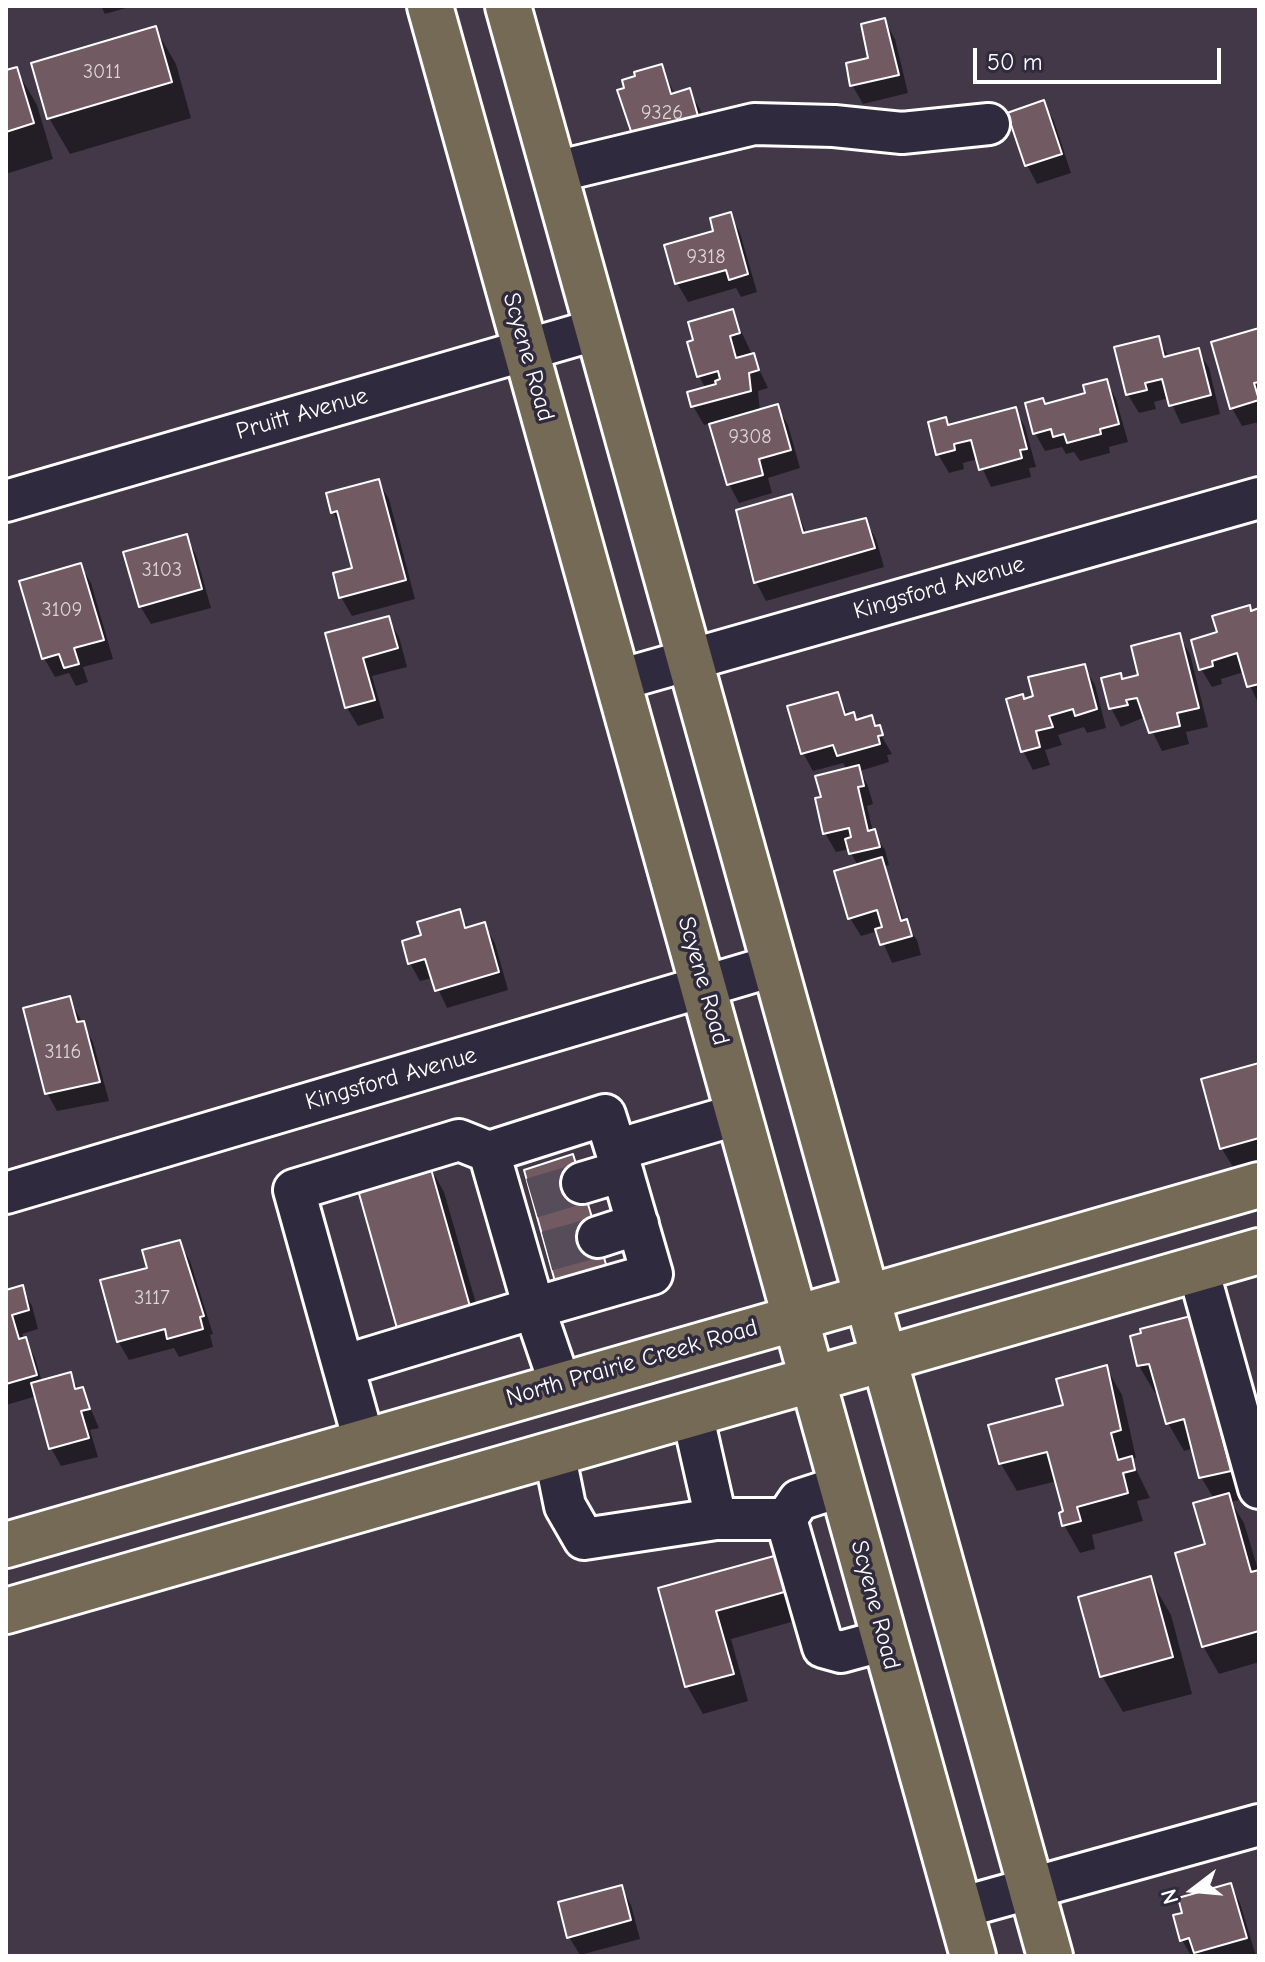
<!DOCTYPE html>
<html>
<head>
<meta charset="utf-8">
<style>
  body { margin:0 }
  #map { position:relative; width:1265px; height:1962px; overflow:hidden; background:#433848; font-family:"Comic Neue",sans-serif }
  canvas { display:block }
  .frame { position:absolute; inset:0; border:8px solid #fff; pointer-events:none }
  .north { position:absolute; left:1153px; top:1850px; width:80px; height:80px; -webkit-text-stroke:6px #2f2a3d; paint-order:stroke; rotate:254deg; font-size:22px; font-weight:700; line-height:32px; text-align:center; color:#fff }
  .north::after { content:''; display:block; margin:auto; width:28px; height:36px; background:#fff; clip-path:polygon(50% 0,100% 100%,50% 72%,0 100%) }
  .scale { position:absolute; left:973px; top:48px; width:248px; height:36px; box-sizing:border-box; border:4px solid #fff; border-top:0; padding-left:10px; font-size:24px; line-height:28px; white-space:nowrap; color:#fff; -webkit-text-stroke:6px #2f2a3d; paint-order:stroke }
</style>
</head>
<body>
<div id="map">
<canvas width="1265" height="1962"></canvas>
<div class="frame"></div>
<div class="north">N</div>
<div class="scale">50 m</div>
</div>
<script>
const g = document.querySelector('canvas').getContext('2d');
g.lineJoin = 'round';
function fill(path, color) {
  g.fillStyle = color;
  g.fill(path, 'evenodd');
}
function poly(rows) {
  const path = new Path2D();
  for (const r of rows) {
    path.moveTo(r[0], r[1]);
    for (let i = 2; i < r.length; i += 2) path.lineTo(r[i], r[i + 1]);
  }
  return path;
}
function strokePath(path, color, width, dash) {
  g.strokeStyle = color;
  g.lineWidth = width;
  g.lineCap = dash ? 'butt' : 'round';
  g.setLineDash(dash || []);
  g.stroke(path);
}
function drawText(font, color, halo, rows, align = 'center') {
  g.font = font + ' "Comic Neue",sans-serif';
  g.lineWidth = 7;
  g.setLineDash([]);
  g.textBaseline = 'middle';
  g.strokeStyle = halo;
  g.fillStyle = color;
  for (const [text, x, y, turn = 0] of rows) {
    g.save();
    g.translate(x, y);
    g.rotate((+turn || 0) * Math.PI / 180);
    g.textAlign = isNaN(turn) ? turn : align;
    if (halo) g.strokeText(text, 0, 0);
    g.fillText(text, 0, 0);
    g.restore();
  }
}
const shadow = poly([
  [101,6,133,6,105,14],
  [884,20,895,39,908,93,863,104,852,85,871,59],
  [155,28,176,64,191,118,70,154,49,118],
  [661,66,675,95,689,91,700,109,709,142,690,158],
  [16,69,37,105,53,159,6,174,6,72],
  [1043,103,1054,121,1071,173,1037,184,1027,165],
  [730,214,740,233,757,292,741,297,736,288,688,302,677,283],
  [732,312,768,388,758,391,760,412,777,407,788,425,800,468,768,478,772,493,739,503,729,484,711,423,704,425,693,406,706,389,699,376],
  [1259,330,1259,422,1242,426,1232,408],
  [1158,338,1169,358,1198,350,1209,368,1220,414,1181,424,1169,398,1154,402,1156,409,1139,413,1128,395,1117,349],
  [1106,381,1116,399,1128,442,1109,447,1110,453,1080,461,1074,452,1066,454,1062,447,1045,451,1035,433,1046,406,1088,394],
  [1015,409,1025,427,1036,467,1029,468,1031,477,991,487,978,459,963,463,964,469,949,473,938,454,945,420,949,426],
  [378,481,389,499,415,599,352,616,341,597,355,569,343,530,333,512],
  [791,496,807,535,865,520,876,539,884,567,766,601,756,582],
  [186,536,196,555,211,608,151,624,140,606],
  [80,565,91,583,113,659,83,667,88,682,76,686,69,673,55,677,44,658],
  [1259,610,1259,705,1244,672,1221,679,1222,684,1212,687,1201,669,1220,633],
  [388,618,399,637,407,667,372,676,384,718,358,726,347,708,327,635],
  [1179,636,1190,654,1208,727,1186,732,1189,744,1162,751,1145,717,1121,727,1111,708,1120,675,1123,680,1140,676],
  [1084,666,1095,685,1106,728,1087,733,1084,727,1058,735,1062,745,1045,750,1050,765,1033,770,1023,751,1025,701],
  [837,694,849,716,853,715,857,722,871,718,892,754,887,755,889,762,860,771,868,786,873,804,867,806,873,832,885,850,889,865,885,866,904,922,917,940,921,955,892,963,878,931,861,936,850,918,858,866,849,849,836,852,825,833,823,798,847,770,843,763,813,771,803,753],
  [459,912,469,929,484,925,495,943,508,990,447,1008,433,978,420,981,410,963],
  [69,998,93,1042,109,1101,57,1111,47,1093],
  [1259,1065,1259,1160,1233,1167,1222,1149,1204,1081],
  [428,1164,444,1192,488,1345,417,1365,401,1338],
  [179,1242,190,1261,213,1334,210,1335,213,1347,179,1357,174,1348,129,1360,118,1341,149,1269],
  [22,1288,32,1306,38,1329,22,1334,35,1358,42,1382,70,1375,79,1390,82,1389,99,1428,90,1430,98,1457,61,1466,51,1448,37,1396,6,1405,6,1292],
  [1132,1337,1206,1346,1245,1498,1231,1502,1244,1523,1259,1573,1259,1662,1219,1674,1203,1646,1207,1546,1214,1499,1201,1477,1194,1448,1184,1451,1168,1423,1159,1392,1155,1393,1139,1366],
  [1106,1367,1122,1395,1136,1458,1131,1459,1150,1498,1137,1501,1143,1521,1092,1535,1095,1549,1080,1553,1064,1525,1065,1513,1057,1481,1017,1491,1001,1464],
  [784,1555,809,1617,731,1639,748,1701,703,1714,687,1686,661,1590],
  [1150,1579,1171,1615,1192,1694,1123,1712,1102,1676,1081,1598],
  [1230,1885,1240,1903,1256,1956,1191,1956,1182,1940,1184,1914],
  [621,1887,631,1905,640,1939,580,1955,569,1937]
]);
const building = poly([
  [885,18,899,75,850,86,846,63,868,58,861,24,885,18],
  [156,26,172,82,47,119,31,63,156,26],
  [662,64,671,94,690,88,700,123,636,146,617,90,624,88,622,80,635,76,634,72,662,64],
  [17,67,34,123,6,132,6,70,17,67],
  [1044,100,1062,154,1025,166,1007,113,1044,100],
  [731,212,748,274,729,280,726,270,675,284,664,245,713,231,710,218,731,212],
  [733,309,740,333,730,336,736,358,754,353,759,370,749,373,751,391,691,407,687,392,716,384,715,381,720,379,718,371,697,377,687,342,693,340,688,322,733,309],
  [1259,328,1259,382,1254,383,1259,400,1230,409,1211,342,1259,328],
  [1159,336,1164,357,1199,348,1211,395,1169,406,1162,379,1145,383,1147,390,1126,395,1114,347,1159,336],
  [1107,379,1119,424,1100,429,1101,434,1067,443,1064,434,1053,437,1051,429,1033,434,1025,403,1043,398,1045,404,1085,393,1083,385,1107,379],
  [778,404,791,450,759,459,763,475,727,485,709,424,778,404],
  [1016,407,1027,449,1020,450,1022,458,979,470,971,440,954,444,955,450,936,455,928,422,946,417,948,425,1016,407],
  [379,479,406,580,339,598,333,573,352,568,337,511,331,513,326,493,379,479],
  [792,494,803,533,866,518,875,548,754,583,736,510,792,494],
  [187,534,202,589,139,607,123,552,187,534],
  [81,563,104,640,74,648,79,664,64,668,59,654,42,659,19,581,81,563],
  [1250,605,1251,611,1259,608,1259,684,1247,687,1237,653,1212,661,1213,666,1199,670,1191,640,1217,632,1212,616,1250,605],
  [389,616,398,648,363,658,375,700,345,708,325,633,389,616],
  [1180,633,1199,708,1177,713,1180,726,1149,733,1137,698,1126,700,1128,705,1109,709,1101,678,1121,673,1122,679,1138,675,1131,646,1180,633],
  [1085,664,1097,709,1075,716,1073,709,1049,716,1053,727,1036,731,1040,747,1021,752,1006,699,1023,694,1024,699,1033,696,1028,677,1085,664],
  [838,692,845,715,854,712,856,720,872,715,875,726,880,725,883,735,878,736,880,744,837,756,833,745,801,754,787,706,838,692],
  [859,765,864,786,858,787,868,831,875,829,880,847,849,854,845,839,851,837,849,828,823,834,815,798,821,797,815,776,859,765],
  [882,857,901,921,907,919,912,936,880,945,875,929,882,927,877,910,848,919,834,871,882,857],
  [460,909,465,928,485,922,499,972,435,991,425,959,408,964,402,941,421,935,417,922,460,909],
  [70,996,77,1022,84,1021,100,1082,45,1094,23,1008,70,996],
  [1259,1063,1259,1138,1220,1149,1201,1079,1259,1063],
  [573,1154,611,1281,559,1296,524,1170,573,1154],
  [429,1162,473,1317,400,1339,356,1183,429,1162],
  [180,1240,204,1316,200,1317,203,1329,167,1339,165,1329,117,1342,100,1280,147,1268,142,1250,180,1240],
  [23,1285,29,1310,12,1315,19,1339,26,1337,37,1375,6,1384,6,1290,23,1285],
  [1191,1316,1231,1471,1199,1478,1184,1419,1166,1424,1149,1364,1137,1366,1130,1336,1141,1333,1140,1329,1191,1316],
  [1107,1365,1121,1430,1111,1433,1118,1460,1132,1456,1135,1470,1123,1473,1128,1493,1077,1507,1081,1521,1062,1526,1059,1513,1063,1511,1047,1452,999,1464,988,1425,1063,1405,1056,1379,1107,1365],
  [71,1372,75,1389,83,1387,90,1409,81,1411,89,1438,49,1449,31,1383,71,1372],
  [1229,1493,1251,1572,1259,1570,1259,1631,1202,1647,1175,1553,1205,1544,1193,1503,1229,1493],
  [785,1553,795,1589,716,1611,734,1674,685,1687,658,1588,785,1553],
  [1151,1576,1173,1657,1100,1677,1078,1597,1151,1576],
  [1231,1883,1247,1938,1194,1953,1189,1938,1180,1941,1173,1915,1182,1913,1178,1898,1231,1883],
  [622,1885,631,1920,567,1938,558,1902,622,1885]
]);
const minorTunnel = poly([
  [532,1198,582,1183],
  [547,1251,598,1237]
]);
const minor = poly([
  [555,172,754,124,834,126,902,133,989,124],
  [6,501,598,329],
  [619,680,1259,498],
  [582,1183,622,1171],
  [6,1193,776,965],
  [598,1237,638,1224],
  [1198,1269,1259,1488],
  [343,1366,534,1308,489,1152,605,1115,616,1150],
  [560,1384,534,1308,652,1274,616,1150,739,1114],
  [692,1413,716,1519],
  [364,1441,294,1190,459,1140,489,1152],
  [554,1452,565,1506,584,1539,716,1519,786,1519],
  [842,1486,799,1500,786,1519,823,1647,841,1652,885,1640],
  [960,1908,1259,1825]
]);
const major = poly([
  [430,6,973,1956],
  [508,6,1050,1956],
  [6,1545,1259,1185],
  [6,1611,1259,1251]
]);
const numberNames = [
  ["3011",102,72],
  ["9326",662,113],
  ["9318",706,257],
  ["9308",750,437],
  ["3103",162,570],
  ["3109",62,610],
  ["3116",63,1052],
  ["3117",152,1298]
];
const streetNames = [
  ["Scyene Road",528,357,74],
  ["Pruitt Avenue",302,414,-16],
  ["Kingsford Avenue",939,588,-16],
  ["Scyene Road",703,981,74],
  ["Kingsford Avenue",391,1079,-16],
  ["North Prairie Creek Road",632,1363,-16],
  ["Scyene Road",875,1605,75]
];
fill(shadow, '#0007');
fill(building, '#725a62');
strokePath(building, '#fff', 2);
strokePath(minorTunnel, '#564c5a', 40, [40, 20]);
strokePath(minor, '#fff', 46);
strokePath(major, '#fff', 50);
strokePath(minor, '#2f2a3d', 40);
strokePath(major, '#756a55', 44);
drawText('20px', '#dcd6d8', null, numberNames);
drawText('24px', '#fff', '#2f2a3d', streetNames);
</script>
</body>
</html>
